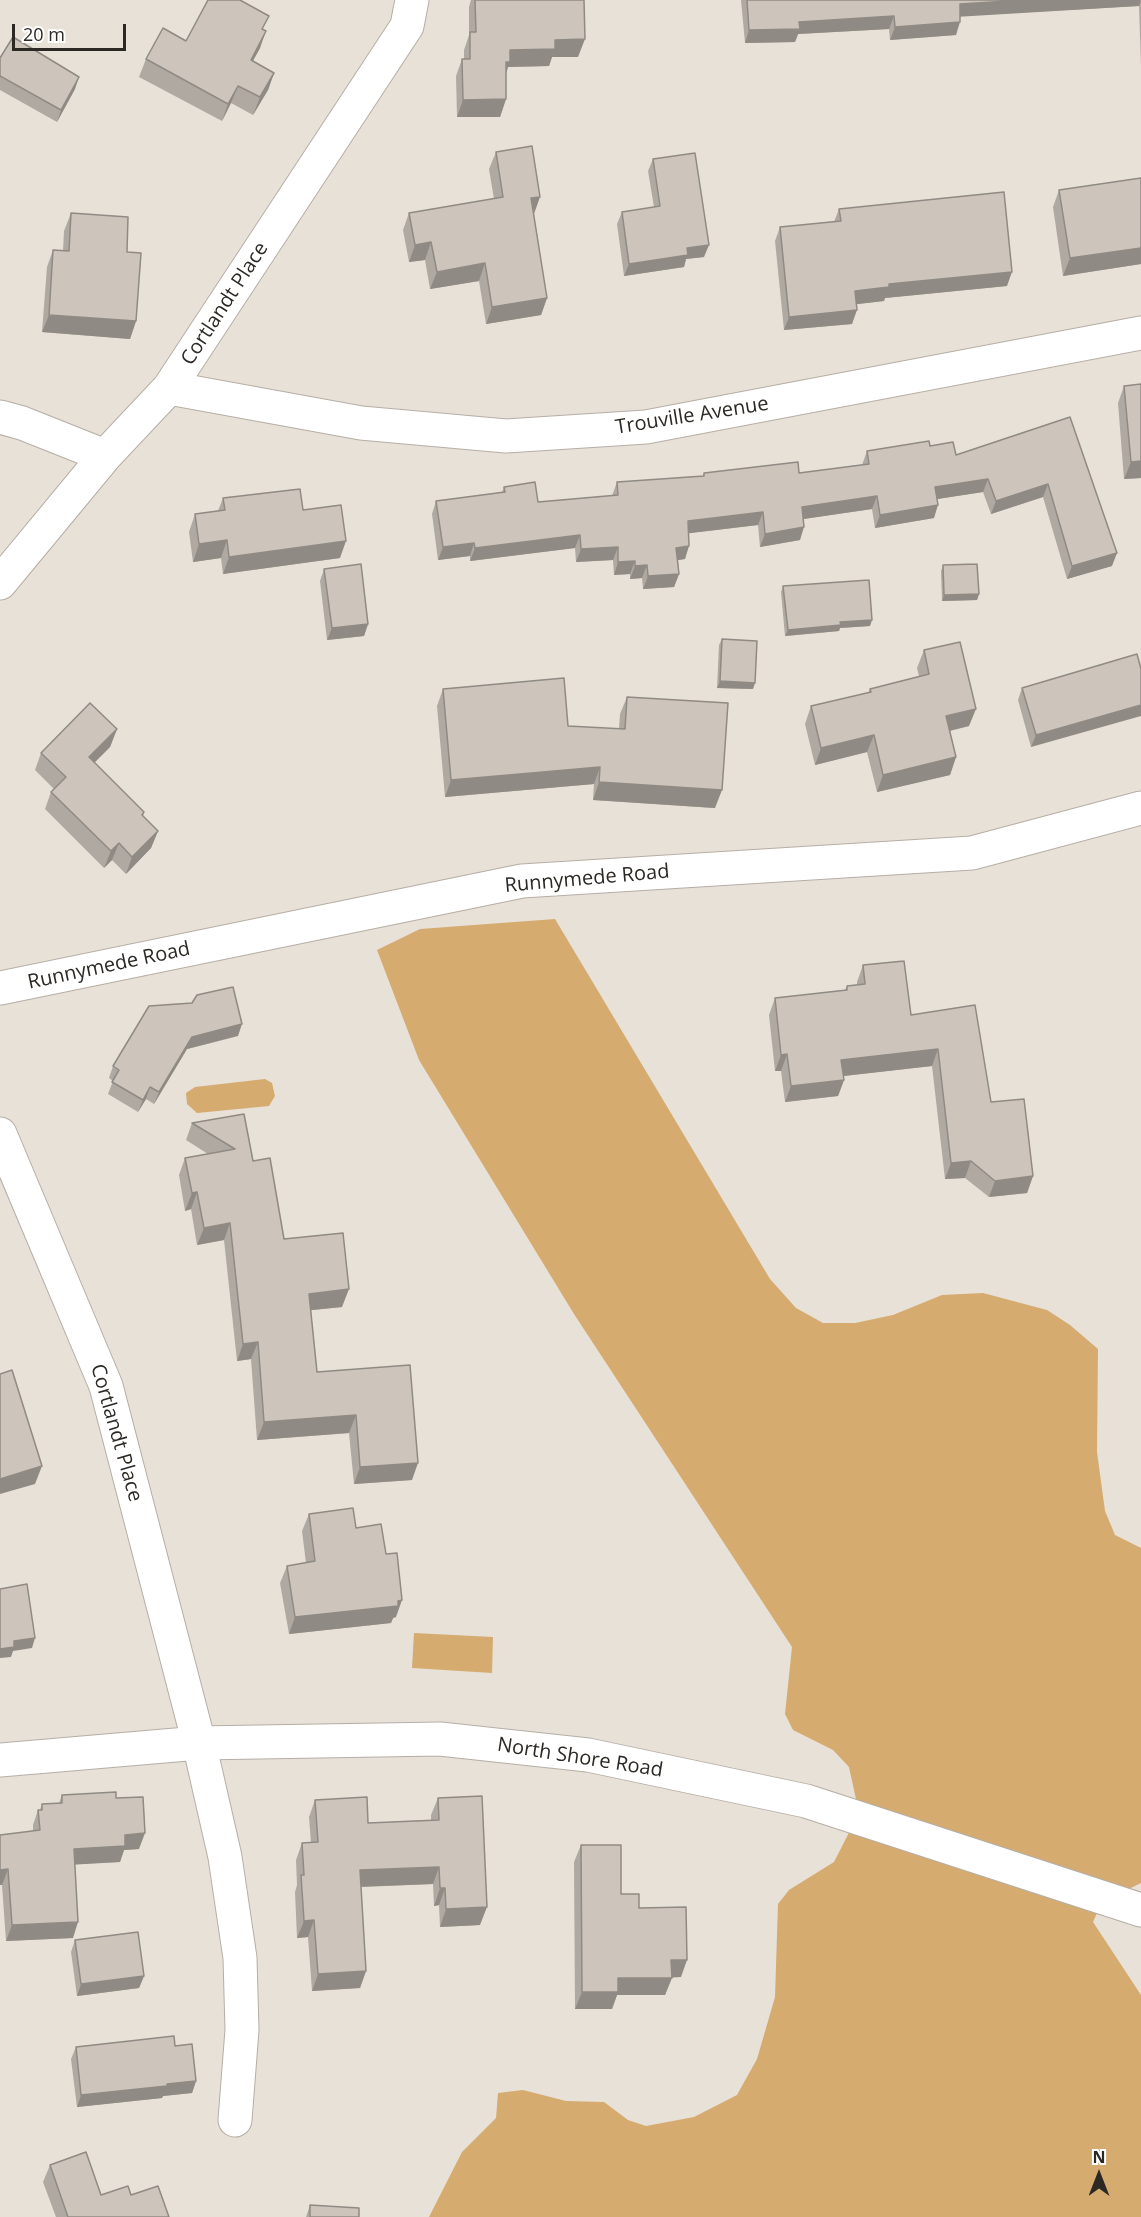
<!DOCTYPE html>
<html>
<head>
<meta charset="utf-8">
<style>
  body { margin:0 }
  #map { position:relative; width:1141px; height:2217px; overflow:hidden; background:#e8e1d7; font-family:"Open Sans",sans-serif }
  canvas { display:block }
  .north { position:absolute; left:1069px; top:2145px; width:60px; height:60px; -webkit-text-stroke:4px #fff; paint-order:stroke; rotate:0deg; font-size:16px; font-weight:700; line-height:24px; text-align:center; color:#2c2925 }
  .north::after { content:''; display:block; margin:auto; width:21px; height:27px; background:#2c2925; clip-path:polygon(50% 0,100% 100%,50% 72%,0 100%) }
  .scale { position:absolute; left:12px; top:24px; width:114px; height:27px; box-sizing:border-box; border:3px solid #2c2925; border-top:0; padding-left:8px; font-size:18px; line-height:21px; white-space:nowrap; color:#2c2925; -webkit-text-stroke:4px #fff; paint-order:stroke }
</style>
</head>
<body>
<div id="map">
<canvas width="1141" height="2217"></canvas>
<div class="north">N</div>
<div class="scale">20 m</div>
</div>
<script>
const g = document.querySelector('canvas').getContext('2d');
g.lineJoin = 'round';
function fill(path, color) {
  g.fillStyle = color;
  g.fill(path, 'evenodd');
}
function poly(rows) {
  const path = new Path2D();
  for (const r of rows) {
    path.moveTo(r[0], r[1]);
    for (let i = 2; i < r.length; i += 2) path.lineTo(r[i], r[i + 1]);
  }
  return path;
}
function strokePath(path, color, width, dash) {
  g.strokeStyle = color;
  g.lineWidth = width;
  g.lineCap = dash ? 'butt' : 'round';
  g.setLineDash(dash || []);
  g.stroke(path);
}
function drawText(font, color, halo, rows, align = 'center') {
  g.font = font + ' "Open Sans",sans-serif';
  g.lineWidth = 6;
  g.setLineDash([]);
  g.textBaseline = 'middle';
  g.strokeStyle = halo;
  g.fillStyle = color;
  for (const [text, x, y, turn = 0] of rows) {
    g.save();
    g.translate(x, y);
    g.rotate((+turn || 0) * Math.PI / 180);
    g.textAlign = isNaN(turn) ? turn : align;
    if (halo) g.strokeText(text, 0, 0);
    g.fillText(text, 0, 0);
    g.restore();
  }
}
const water = poly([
  [555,919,770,1279,796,1308,823,1323,855,1323,893,1315,942,1295,983,1293,1047,1310,1070,1325,1098,1349,1097,1452,1105,1511,1115,1535,1141,1548,1141,1883,1102,1902,1093,1922,1141,1995,1141,2217,429,2217,462,2152,496,2118,498,2093,523,2090,566,2101,604,2102,628,2120,646,2126,694,2117,737,2095,757,2059,775,1997,778,1904,789,1890,834,1862,859,1813,849,1767,833,1750,793,1730,785,1714,792,1647,574,1314,419,1060,377,950,420,929],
  [265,1079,272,1083,275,1096,269,1106,197,1113,187,1104,186,1093,195,1087],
  [414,1633,493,1637,492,1673,412,1668]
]);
const minor = poly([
  [169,388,361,423,506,436,646,427,1141,333],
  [0,417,22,423,105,456],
  [0,583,105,456,169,388,407,26,412,0],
  [0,988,522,881,972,853,1141,808],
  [0,1134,106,1386,199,1743,225,1857,240,1958,242,2030,235,2120],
  [0,1760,199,1743,440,1739,588,1755,806,1801,1141,1910]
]);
const wall = poly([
  [471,0,584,0,578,57,552,57,549,66,508,67,506,74,506,99,500,117,457,117,456,76,462,59,464,59,464,50,469,35,469,7],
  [741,0,1141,0,1141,66,1139,6,960,16,956,35,890,40,889,29,798,34,795,42,745,43],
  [264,30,260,48,253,61,274,73,268,90,253,115,231,103,222,121,139,77,146,59,186,41],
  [0,58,75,89,57,122,0,90],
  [496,152,534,214,547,298,541,315,486,324,479,281,430,289,425,260,409,262,403,230,409,213,494,199,489,169],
  [653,159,704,257,686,259,684,267,624,276,617,224,622,212,654,207,648,171],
  [1141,178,1141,264,1063,276,1053,207,1059,190],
  [839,209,1007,286,885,298,884,301,856,304,852,324,784,330,775,241,780,227,834,222],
  [71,213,127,252,136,321,130,339,42,332,47,267,53,250,63,251,64,231],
  [1124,386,1141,478,1124,479,1118,403],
  [1070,417,1112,566,1067,579,1043,497,991,514,983,492,937,499,934,518,875,528,872,509,803,519,800,540,760,547,758,525,689,533,685,559,678,560,679,574,674,587,643,589,642,578,630,579,630,574,614,575,613,560,576,562,575,548,470,561,470,556,438,560,432,514,436,501,502,492,504,487,538,502,612,496,617,482,703,476,704,473,799,473,862,465,867,451,930,446,956,455],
  [223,498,303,510,340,558,223,574,221,558,193,562,189,532,195,514,218,511],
  [943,565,979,594,977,600,942,601,941,571],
  [324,569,368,624,364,636,327,640,320,581],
  [783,586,870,626,840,628,839,631,785,636,781,592],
  [722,639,753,689,717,688,719,645],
  [924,650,969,726,950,731,956,757,950,775,877,792,867,752,815,765,805,724,811,706,868,693,870,689,919,676,917,668],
  [1141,669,1031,747,1018,700,1022,688],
  [443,689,568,726,619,729,620,714,627,697,715,808,593,800,594,784,445,797,437,706],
  [117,729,110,747,94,763,144,812,143,816,158,831,151,848,126,874,112,860,104,868,45,809,51,792,54,789,35,770,41,753],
  [863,965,911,1015,991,1102,1033,1176,1027,1193,989,1197,965,1178,945,1179,932,1066,843,1076,844,1080,838,1096,785,1102,781,1071,775,1071,769,1015,775,998,845,990,847,986,857,985,857,982],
  [238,1036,187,1049,154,1104,146,1099,138,1112,108,1094,113,1081,109,1078,113,1066],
  [244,1114,253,1161,284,1239,342,1307,311,1310,317,1372,412,1480,354,1484,349,1433,257,1440,251,1359,237,1361,224,1240,197,1245,191,1209,185,1211,179,1175,185,1158,208,1154,186,1140,192,1123],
  [309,1514,356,1528,396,1617,393,1618,391,1623,289,1634,280,1583,287,1566,306,1563,302,1531],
  [62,1795,116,1798,139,1849,124,1850,120,1862,75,1864,73,1938,6,1941,2,1885,0,1885,0,1835,33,1831,33,1825,38,1810,40,1810,42,1804,59,1803],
  [438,1798,480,1925,440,1927,439,1905,434,1906,433,1884,361,1887,366,1971,360,1988,312,1991,308,1937,297,1938,295,1892,297,1885,296,1860,302,1843,311,1843,309,1817,315,1800,368,1823,431,1820,431,1815],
  [581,1845,621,1894,639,1908,681,1977,672,1977,665,1995,617,1995,612,2009,575,2009,574,1862],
  [75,1940,144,1976,139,1988,77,1996,71,1952],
  [175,2046,196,2081,192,2093,163,2096,162,2098,77,2107,71,2059,76,2047],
  [50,2165,101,2195,131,2195,169,2217,56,2217,43,2182],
  [310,2205,359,2217,306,2217]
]);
const shadedWall = poly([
  [1025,0,1141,0,1139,6,955,17,960,4],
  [894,16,889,29,798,34,795,42,745,43,749,30,799,22],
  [960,22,956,35,890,40,895,27],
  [266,31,260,48,244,77,251,60],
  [585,39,578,57,552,57,549,66,508,67,504,79,499,80,510,50,555,40],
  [274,73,268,90,253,115,260,97],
  [79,77,75,89,57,122,61,110],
  [238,86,231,103,222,121,228,104],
  [506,99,500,117,457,117,463,100],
  [540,197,534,214,531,198],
  [431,242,425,260,409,262,415,245],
  [709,245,704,257,686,259,684,267,624,276,629,264,687,248],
  [1141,248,1141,264,1063,276,1070,258],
  [485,263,479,281,430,289,437,272],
  [1012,272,1007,286,885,298,884,301,850,305,855,291,889,284],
  [547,298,541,315,486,324,492,307],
  [857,310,852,324,784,330,789,317],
  [49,315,136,321,130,339,42,332],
  [1141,461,1141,478,1124,479,1131,462],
  [988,479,983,492,931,500,935,487],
  [1048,484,1043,497,991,514,996,501],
  [877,496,872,509,797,520,802,507],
  [938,505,934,518,875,528,880,515],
  [763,512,758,525,683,534,688,521],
  [804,527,800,540,760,547,765,534],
  [580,535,575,548,470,561,475,548],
  [227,540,221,558,193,562,199,544],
  [346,541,340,558,223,574,229,557],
  [474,543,470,556,438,560,443,547],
  [689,546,685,559,671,561,676,548],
  [618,547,613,560,576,562,581,549],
  [1117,553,1112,566,1067,579,1072,566],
  [635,561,630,574,614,575,618,562],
  [647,565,642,578,630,579,635,566],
  [679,574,674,587,643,589,648,576],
  [979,594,977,600,942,601,944,595],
  [872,620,870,626,840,628,839,631,785,636,788,630,840,622],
  [368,624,364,636,327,640,332,628],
  [720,681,755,683,753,689,717,688],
  [1141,705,1141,716,1031,747,1036,735],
  [976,709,969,726,940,733,946,716],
  [117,729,110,747,82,775,89,757],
  [874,735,867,752,815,765,821,748],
  [956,757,950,775,877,792,883,775],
  [600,767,594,784,445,797,451,780],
  [599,782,722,790,715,808,593,800],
  [158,831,151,848,126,874,132,857],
  [119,843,112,860,104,868,111,851],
  [242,1024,238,1036,187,1049,154,1104,159,1092,192,1037],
  [938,1049,932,1066,835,1077,841,1060],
  [787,1054,781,1071,775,1071,781,1055],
  [844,1080,838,1096,785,1102,791,1086],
  [150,1087,146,1099,138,1112,143,1100],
  [971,1161,965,1178,945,1179,951,1163],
  [1033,1176,1027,1193,989,1197,995,1181],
  [197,1192,191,1209,185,1211,192,1193],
  [230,1223,224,1240,197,1245,204,1228],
  [349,1289,342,1307,303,1311,309,1294],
  [258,1342,251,1359,237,1361,243,1344],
  [356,1415,349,1433,257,1440,264,1422],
  [418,1463,412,1480,354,1484,360,1467],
  [42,1466,35,1484,0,1494,0,1479],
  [402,1600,396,1617,393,1618,391,1623,289,1634,295,1617],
  [35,1638,32,1648,13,1651,11,1657,0,1658,0,1649,14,1641],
  [145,1833,139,1849,124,1850,120,1862,68,1865,74,1849,125,1835],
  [439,1867,433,1884,354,1887,360,1870],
  [8,1869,2,1885,0,1885,0,1870],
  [440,1888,445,1888,439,1905,434,1906],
  [487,1907,480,1925,440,1927,446,1909],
  [314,1920,308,1937,297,1938,304,1921],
  [78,1922,73,1938,6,1941,12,1925],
  [671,1960,687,1960,681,1977,665,1978],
  [366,1971,360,1988,312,1991,318,1974],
  [144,1976,139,1988,77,1996,81,1984],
  [618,1978,672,1978,665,1995,617,1995,612,2009,575,2009,582,1992],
  [196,2081,192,2093,163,2096,162,2098,77,2107,81,2095,167,2084]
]);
const building = poly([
  [208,0,240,0,269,16,262,29,266,31,251,60,274,73,260,97,238,86,228,104,146,59,163,28,186,41,208,0],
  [475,0,584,0,585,39,555,40,555,49,510,50,510,62,506,62,506,99,463,100,462,59,470,59,470,32,476,32,475,0],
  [747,0,1025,0,960,4,960,22,895,27,894,16,799,22,800,29,749,30,747,0],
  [13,37,79,77,61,110,0,76,0,58,13,37],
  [532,146,540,197,531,198,547,298,492,307,485,263,437,272,431,242,415,245,409,213,503,197,496,152,532,146],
  [695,153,709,245,687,248,688,255,629,264,622,212,660,206,653,159,695,153],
  [1141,178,1141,248,1070,258,1059,190,1141,178],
  [1004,192,1012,272,889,284,889,287,855,291,857,310,789,317,780,227,841,221,839,209,1004,192],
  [71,213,128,217,127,252,141,253,136,321,49,315,53,250,69,251,71,213],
  [1141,384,1141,461,1131,462,1124,386,1141,384],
  [1070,417,1117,553,1072,566,1048,484,996,501,988,479,935,487,938,505,880,515,877,496,802,507,804,527,765,534,763,512,688,521,689,546,676,548,679,574,648,576,647,565,635,566,635,561,618,562,618,547,581,549,580,535,475,548,474,543,443,547,436,501,505,492,504,487,535,482,538,502,618,495,617,482,704,476,704,473,798,462,799,473,869,464,867,451,929,441,930,446,953,442,956,455,1070,417],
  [300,489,303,510,341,505,346,541,229,557,227,540,199,544,195,514,225,510,223,498,300,489],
  [361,564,368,624,332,628,324,569,361,564],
  [977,564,979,594,944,595,943,565,977,564],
  [869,580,872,620,840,622,841,625,788,630,783,586,869,580],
  [722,639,757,641,755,683,720,681,722,639],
  [960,642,976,709,946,716,956,757,883,775,874,735,821,748,811,706,871,692,870,689,929,674,924,650,960,642],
  [1137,654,1141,669,1141,705,1036,735,1022,688,1137,654],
  [564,678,568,726,625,729,627,697,728,703,722,790,599,782,600,767,451,780,443,689,564,678],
  [90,703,117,729,89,757,144,812,142,815,158,831,132,857,119,843,111,851,51,792,66,777,41,753,90,703],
  [904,961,911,1015,975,1005,991,1102,1024,1099,1033,1176,995,1181,971,1161,951,1163,938,1049,841,1060,844,1080,791,1086,787,1054,781,1055,775,998,847,990,847,986,865,984,863,965,904,961],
  [233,987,242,1024,192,1037,159,1092,150,1087,143,1100,112,1082,119,1070,113,1066,149,1006,192,1003,197,995,233,987],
  [244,1114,253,1161,270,1158,284,1239,343,1233,349,1289,309,1294,317,1372,410,1365,418,1463,360,1467,356,1415,264,1422,258,1342,243,1344,230,1223,204,1228,197,1192,192,1193,185,1158,235,1149,192,1123,244,1114],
  [12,1370,42,1466,0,1479,0,1374,12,1370],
  [353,1508,356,1528,381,1524,386,1554,397,1553,402,1600,398,1601,398,1606,295,1617,287,1566,315,1561,309,1514,353,1508],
  [27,1584,35,1638,14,1641,14,1647,0,1649,0,1589,27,1584],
  [116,1792,116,1798,143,1797,145,1833,125,1835,125,1846,74,1849,78,1922,12,1925,8,1869,0,1870,0,1835,40,1830,38,1810,42,1810,42,1804,62,1803,62,1795,116,1792],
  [482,1796,487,1907,446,1909,445,1888,440,1888,439,1867,360,1870,366,1971,318,1974,314,1920,304,1921,301,1875,304,1875,302,1843,318,1842,315,1800,367,1797,368,1823,439,1820,438,1798,482,1796],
  [581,1845,621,1845,621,1894,639,1894,639,1908,686,1907,687,1960,671,1960,672,1978,618,1978,618,1992,582,1992,581,1845],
  [138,1932,144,1976,81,1984,75,1940,138,1932],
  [174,2036,175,2046,192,2044,196,2081,167,2084,167,2086,81,2095,76,2047,174,2036],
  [86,2152,101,2195,128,2186,131,2195,158,2186,169,2217,68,2217,50,2165,86,2152],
  [310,2205,359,2208,359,2217,310,2217,310,2205]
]);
const streetNames = [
  ["Cortlandt Place",225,304,-57],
  ["Trouville Avenue",692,416,-9],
  ["Runnymede Road",587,879,-5],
  ["Runnymede Road",109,966,-12],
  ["Cortlandt Place",116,1433,74],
  ["North Shore Road",580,1758,9]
];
fill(water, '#d5ab70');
strokePath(minor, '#b6aea5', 35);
strokePath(minor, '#fff', 33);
fill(wall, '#b0a9a2');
fill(shadedWall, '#908a84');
fill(building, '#cdc5bc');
strokePath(building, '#908a84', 1.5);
drawText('20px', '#2c2925', '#fff', streetNames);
</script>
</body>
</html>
